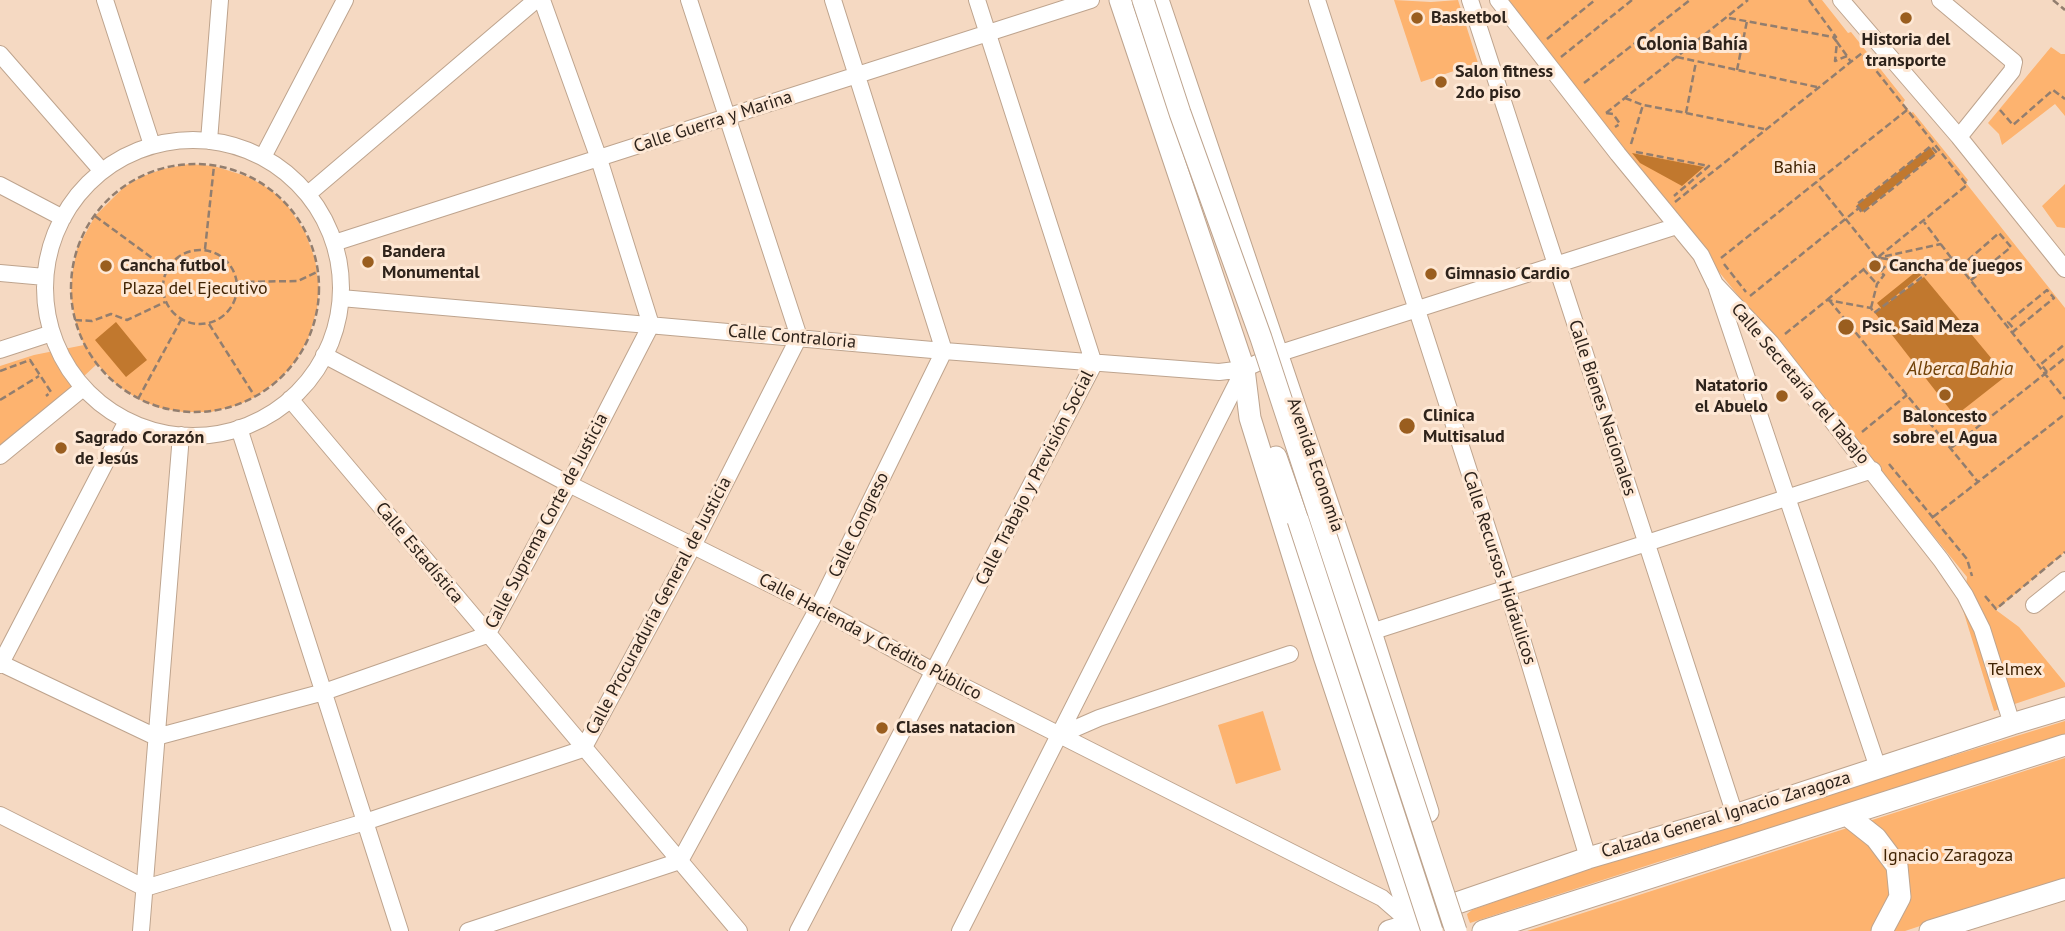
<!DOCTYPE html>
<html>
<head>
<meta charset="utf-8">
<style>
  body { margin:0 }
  canvas { display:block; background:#f5d9c2 }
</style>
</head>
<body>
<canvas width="2065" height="931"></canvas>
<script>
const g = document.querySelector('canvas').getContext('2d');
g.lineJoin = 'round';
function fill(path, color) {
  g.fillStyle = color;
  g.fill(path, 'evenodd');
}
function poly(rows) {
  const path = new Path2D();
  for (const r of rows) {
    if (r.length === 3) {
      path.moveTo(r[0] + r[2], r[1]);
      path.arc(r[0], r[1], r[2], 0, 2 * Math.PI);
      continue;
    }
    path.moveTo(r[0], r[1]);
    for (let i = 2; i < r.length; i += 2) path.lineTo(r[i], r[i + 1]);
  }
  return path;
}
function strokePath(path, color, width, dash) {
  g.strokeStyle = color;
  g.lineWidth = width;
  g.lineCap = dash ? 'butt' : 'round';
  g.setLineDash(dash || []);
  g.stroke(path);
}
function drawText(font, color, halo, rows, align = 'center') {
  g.font = font + ' "PT Sans",sans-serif';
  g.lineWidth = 6;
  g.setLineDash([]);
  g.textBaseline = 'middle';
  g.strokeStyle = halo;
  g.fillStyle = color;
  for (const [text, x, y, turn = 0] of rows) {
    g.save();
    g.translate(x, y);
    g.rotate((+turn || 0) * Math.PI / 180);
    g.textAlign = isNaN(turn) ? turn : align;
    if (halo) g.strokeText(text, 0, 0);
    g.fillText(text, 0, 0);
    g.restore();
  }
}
const green = poly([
  [1394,0,1431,2,1458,0,1478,63,1421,82],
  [1508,0,1822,0,1848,33,1851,32,1905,100,1903,103,1911,113,1913,112,1968,180,1966,183,2065,308,2065,552,1996,610,2019,627,2065,683,2065,687,1994,711,1963,610,1967,577,1632,165,1633,159,1579,94],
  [2051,47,2061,54,2065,54,2065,116,2055,104,2002,145,1999,134,1988,123],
  [189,164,214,166,249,177,271,190,287,205,305,232,315,259,319,288,317,309,308,339,296,360,281,378,255,397,238,405,211,412,183,412,160,408,138,399,117,385,97,364,0,454,0,366,34,355,84,345,75,320,71,297,72,274,77,249,95,216,124,187,143,176,163,169],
  [2065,184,2065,228,2057,227,2042,206],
  [1263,711,1281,770,1236,784,1218,725],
  [2065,721,2065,735,1749,835,1658,862,1470,923,1468,918,1467,914,1472,910,1583,870],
  [2065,758,2065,878,1905,931,1527,931]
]);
const water = poly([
  [1930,147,1935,154,1862,212,1857,205],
  [1632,153,1704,167,1682,186,1640,163],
  [1918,270,1921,275,1886,304,1924,277,2006,376,1955,416,1875,313,1881,308,1877,303],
  [116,322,147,360,126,377,95,340]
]);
const path = poly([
  [1809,0,1836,37,1833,37],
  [2053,0,2065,10],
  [1729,18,1833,37,1837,42],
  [1547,39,1595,0],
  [1847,56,1835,61,1837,42,1847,56,1851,62],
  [1561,57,1632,0],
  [1677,57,1817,87],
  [1737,70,1747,21],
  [1584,83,1690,0],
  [1625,98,1643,105,1686,113,1696,62],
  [2000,110,2013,125,2053,90,2065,99],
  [1606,113,1748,0],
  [1606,113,1613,114,1620,124,1615,127],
  [1686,113,1764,129],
  [1631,144,1643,105],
  [1636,152,1709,166,1674,196],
  [195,288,124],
  [1675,202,1862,53,1967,185,1877,258,1816,182],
  [95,216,167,269],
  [205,249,214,166],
  [200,287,37],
  [1952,257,2065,399],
  [1721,258,1907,110],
  [1881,258,1922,265,1952,259,1924,222],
  [1724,264,1746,292],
  [1960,267,1999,233,2011,247,1970,281],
  [1863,269,1877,284],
  [237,282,298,281,317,272],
  [1750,296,1859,208,1856,205,1931,146,1937,153,1862,213,1859,208],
  [1827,300,1877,258,1941,244],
  [1829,300,1978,482],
  [1871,308,1877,284,1884,275,1880,272,1890,261],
  [75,320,92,321,111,314,127,320,165,302],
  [209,324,254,395],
  [2012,333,2015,330,2054,298,2047,290,2008,322,2015,330],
  [1785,334,1827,300,1871,308,1874,313,1926,274,1920,265],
  [0,371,30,360,51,392,46,396],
  [2047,372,2041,364,2065,344],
  [138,399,181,320],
  [0,400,39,376],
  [1862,432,1907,395],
  [1951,448,2065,358],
  [1889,464,1962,553,1967,559,1972,576],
  [1933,517,2065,414],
  [1985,596,1996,609,2065,552]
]);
const minor = poly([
  [105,0,152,145],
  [1317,0,1507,589,1588,858],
  [1470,0,1735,815],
  [1498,0,1618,154,1701,255,1715,284,1771,343,1941,560,1965,595,1982,629,2012,724],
  [1841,0,1959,137,2065,269],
  [1940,0,2014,62,2012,71,1959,137],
  [0,54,102,171],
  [193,288,148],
  [209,141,220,0],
  [263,157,345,0],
  [0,185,63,218],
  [308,194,536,0],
  [334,243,1091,0],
  [0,273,45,277],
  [1717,289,1878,768],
  [341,298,944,351,1219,372,1244,369,1277,354,1677,226],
  [0,350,52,333],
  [324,355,569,484,818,608,935,672,1382,898,1412,924],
  [290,399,739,931],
  [239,428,400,931],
  [0,456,83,388],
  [2034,605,2065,580],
  [1371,632,1873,470],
  [0,663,156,737,324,692,487,635,569,484,651,325,599,159,542,0],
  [0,665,127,421],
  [1060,735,1099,718,1290,654],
  [0,815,145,888,365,822,583,749,693,546,799,337,689,0],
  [141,931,181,435],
  [468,931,680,861,818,608,944,351,833,0],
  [798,931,1094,364,977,0],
  [960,931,1244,369]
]);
const major = poly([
  [1120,0,1244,369,1250,418,1324,656,1415,931],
  [1158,0,1371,632,1428,812],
  [1276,457,1298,520],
  [1847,815,1876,838,1897,866,1900,897,1882,931],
  [1389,931,1412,924,1457,903,1588,858,1735,815,2012,724,2065,708],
  [1483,931,2065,745],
  [1930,931,2065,889]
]);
const majorBridge = poly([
  [1143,0,1180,113,1261,338,1456,931],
  [1298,520,1432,931]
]);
const markers = [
  [1417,18,7,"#9a5e1f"],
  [1906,18,7,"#9a5e1f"],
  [1441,82,7,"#9a5e1f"],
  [368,262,7,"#9a5e1f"],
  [106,266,7,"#9a5e1f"],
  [1875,266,7,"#9a5e1f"],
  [1431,274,7,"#9a5e1f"],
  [1846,327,9,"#9a5e1f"],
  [1945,395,7,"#9a5e1f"],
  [1782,396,7,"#9a5e1f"],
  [1407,426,9,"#9a5e1f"],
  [61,448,7,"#9a5e1f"],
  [882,728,7,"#9a5e1f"]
];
const poiNames = [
  ["Basketbol",1431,18],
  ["Historia del",1906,40,"center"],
  ["transporte",1906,61,"center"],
  ["Salon fitness",1455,72],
  ["2do piso",1455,93],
  ["Bandera",382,252],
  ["Monumental",382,273],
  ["Cancha futbol",120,266],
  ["Cancha de juegos",1889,266],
  ["Gimnasio Cardio",1445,274],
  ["Psic. Said Meza",1862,327],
  ["Natatorio",1768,386,"right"],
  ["el Abuelo",1768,407,"right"],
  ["Clinica",1423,416],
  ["Multisalud",1423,437],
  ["Baloncesto",1945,417,"center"],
  ["sobre el Agua",1945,438,"center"],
  ["Sagrado Corazón",75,438],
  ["de Jesús",75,459],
  ["Clases natacion",896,728]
];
const streetNames = [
  ["Calle Guerra y Marina",713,122,-18],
  ["Calle Contraloria",792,337,5],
  ["Calle Secretaría del Tabajo",1800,384,50],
  ["Calle Bienes Nacionales",1602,408,72],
  ["Avenida Economía",1315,465,71],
  ["Calle Trabajo y Previsión Social",1035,478,-63],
  ["Calle Suprema Corte de Justicia",547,521,-62],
  ["Calle Congreso",859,525,-64],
  ["Calle Estadística",419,553,50],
  ["Calle Recursos Hidráulicos",1499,568,72],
  ["Calle Procuraduría General de Justicia",659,606,-62],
  ["Calle Hacienda y Crédito Público",870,637,28],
  ["Calzada General Ignacio Zaragoza",1726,815,-17]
];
const parkNames = [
  ["Bahia",1795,168],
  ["Plaza del Ejecutivo",195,289],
  ["Telmex",2015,670],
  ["Ignacio Zaragoza",1948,856]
];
const neighbourhoodNames = [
  ["Colonia Bahía",1692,45]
];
const waterNames = [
  ["Alberca Bahia",1960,370]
];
fill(green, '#fdb36f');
fill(water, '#c1782e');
strokePath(minor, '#bea48e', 18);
strokePath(major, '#bea48e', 23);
strokePath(path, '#927e6f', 2.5, [7, 3.5]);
strokePath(minor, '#fff', 16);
strokePath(major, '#fff', 21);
strokePath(majorBridge, '#bea48e', 23, []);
strokePath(majorBridge, '#fff', 21);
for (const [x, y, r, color] of markers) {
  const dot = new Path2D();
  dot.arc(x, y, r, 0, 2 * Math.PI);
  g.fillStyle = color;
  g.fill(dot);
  strokePath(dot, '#fee8d5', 2.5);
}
drawText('bold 18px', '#2e231b', '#fee8d5', poiNames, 'left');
drawText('18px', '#2e231b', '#fee8d5', streetNames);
drawText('18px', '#402303', '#fee8d5', parkNames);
drawText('bold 19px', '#2e231b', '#fee8d5', neighbourhoodNames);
drawText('italic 19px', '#704005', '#fee8d5', waterNames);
</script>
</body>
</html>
